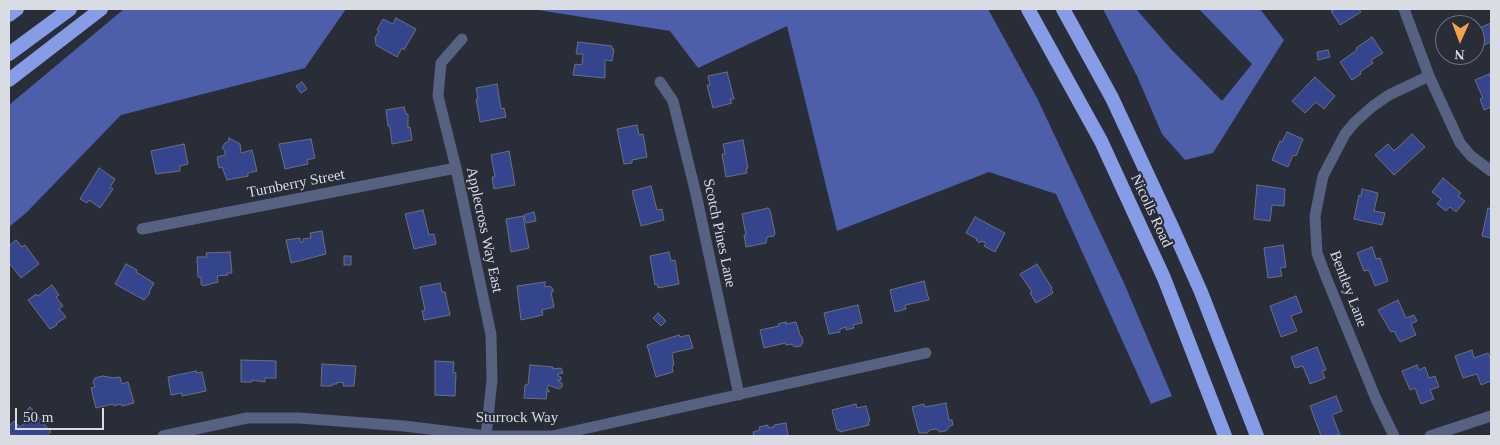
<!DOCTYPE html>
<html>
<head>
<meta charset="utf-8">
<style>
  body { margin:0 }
  #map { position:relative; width:1500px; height:445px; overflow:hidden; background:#292d38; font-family:"Times New Roman",serif }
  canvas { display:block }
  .frame { position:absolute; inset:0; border:10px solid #d9dce3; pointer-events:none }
  .north { position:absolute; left:1435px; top:15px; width:50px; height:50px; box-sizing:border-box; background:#292d38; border:1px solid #6f737c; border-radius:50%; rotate:182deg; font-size:14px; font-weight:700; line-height:20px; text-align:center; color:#d9dce3 }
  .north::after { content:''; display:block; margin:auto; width:18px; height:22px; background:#f9a04c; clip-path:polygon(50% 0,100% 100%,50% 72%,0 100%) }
  .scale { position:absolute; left:15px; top:408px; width:89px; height:22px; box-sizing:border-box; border:2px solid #d9dce3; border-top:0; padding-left:6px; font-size:15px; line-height:18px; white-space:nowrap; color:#d9dce3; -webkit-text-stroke:4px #292d38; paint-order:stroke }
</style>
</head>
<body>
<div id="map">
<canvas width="1500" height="445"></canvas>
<div class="frame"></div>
<div class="north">N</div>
<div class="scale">50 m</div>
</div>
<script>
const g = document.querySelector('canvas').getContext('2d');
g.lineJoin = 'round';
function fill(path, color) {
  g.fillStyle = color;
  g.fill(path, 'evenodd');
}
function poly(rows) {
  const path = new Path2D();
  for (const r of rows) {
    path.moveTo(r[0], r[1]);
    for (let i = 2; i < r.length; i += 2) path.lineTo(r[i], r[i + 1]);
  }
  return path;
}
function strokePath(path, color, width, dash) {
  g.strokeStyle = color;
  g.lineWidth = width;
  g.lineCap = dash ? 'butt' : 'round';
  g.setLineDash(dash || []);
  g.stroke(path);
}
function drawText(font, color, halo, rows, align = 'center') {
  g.font = font + ' "Times New Roman",serif';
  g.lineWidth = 4;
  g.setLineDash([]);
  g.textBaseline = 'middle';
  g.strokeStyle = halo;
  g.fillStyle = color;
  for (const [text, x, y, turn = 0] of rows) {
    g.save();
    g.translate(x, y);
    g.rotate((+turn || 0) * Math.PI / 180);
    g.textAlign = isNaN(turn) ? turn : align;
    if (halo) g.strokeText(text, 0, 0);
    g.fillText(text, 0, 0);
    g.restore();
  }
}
const forest = poly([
  [124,9,346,9,305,68,121,115,26,213,9,227,9,105],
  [532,9,988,9,1037,98,1124,283,1172,396,1151,404,1056,194,989,172,837,231,787,26,698,68,670,31],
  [1103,9,1136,9,1171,49,1222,101,1252,64,1199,9,1260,9,1284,40,1213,153,1185,160,1162,134,1137,76]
]);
const building = poly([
  [1336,9,1359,9,1361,12,1340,25,1331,11,1336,9],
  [396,18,416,29,404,50,402,48,397,57,376,45,375,38,379,31,377,30,383,19,393,24,396,18],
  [1491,23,1491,42,1475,49,1475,30,1491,23],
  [1372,37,1383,53,1371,60,1373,63,1360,72,1361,74,1352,80,1340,62,1357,50,1356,48,1372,37],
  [578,42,612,46,612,49,614,49,612,61,605,60,605,78,573,75,575,64,582,65,583,54,576,54,578,42],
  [1328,50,1330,57,1318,60,1317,52,1328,50],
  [727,72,734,99,730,99,732,103,713,108,707,85,710,85,708,76,727,72],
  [1489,74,1491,79,1491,107,1484,110,1480,99,1483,98,1475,80,1489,74],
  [1315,77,1335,96,1324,109,1316,102,1305,113,1292,101,1315,77],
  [302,82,307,89,301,93,296,86,302,82],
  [497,84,501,109,504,108,506,117,480,122,476,99,478,99,476,88,497,84],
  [404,107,406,114,408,114,408,128,410,127,412,140,392,144,390,127,388,126,386,110,404,107],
  [637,125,639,135,643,134,647,157,632,160,632,163,624,164,617,129,637,125],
  [1287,132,1303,139,1296,156,1293,155,1288,167,1272,160,1280,141,1282,142,1287,132],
  [1412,134,1425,147,1394,175,1375,155,1388,144,1394,151,1412,134],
  [229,138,240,144,241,153,252,150,257,171,248,173,248,176,227,180,222,167,219,168,217,157,225,155,225,151,222,148,225,143,228,142,229,138],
  [311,139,315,158,307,160,308,164,285,169,279,144,311,139],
  [743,140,748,168,746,169,747,173,726,177,722,154,725,154,723,144,743,140],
  [184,144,188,164,180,166,180,171,156,174,151,151,184,144],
  [509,151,515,185,494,189,492,177,495,177,491,155,509,151],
  [99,168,115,179,110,187,113,189,100,208,89,200,87,203,80,199,99,168],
  [1443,178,1461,193,1458,196,1465,201,1456,212,1450,207,1446,211,1437,204,1441,199,1432,192,1443,178],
  [1257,185,1285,189,1284,206,1272,205,1270,221,1254,219,1257,185],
  [651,186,657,210,662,209,664,220,641,226,632,191,651,186],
  [1362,189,1378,193,1374,211,1385,213,1382,225,1354,219,1359,195,1361,196,1362,189],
  [768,208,770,210,775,233,774,236,767,237,766,243,746,247,744,235,746,235,742,214,768,208],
  [1488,208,1491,209,1491,238,1482,236,1488,208],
  [423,210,429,235,434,234,436,244,414,249,405,214,423,210],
  [534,212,536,221,526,223,524,215,534,212],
  [523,216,529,248,511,252,506,219,523,216],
  [975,217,1005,233,995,252,984,246,986,243,981,241,980,243,976,240,977,239,966,233,975,217],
  [322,231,326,254,291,263,286,240,300,238,300,242,303,242,303,239,311,238,310,233,322,231],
  [16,240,22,247,25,245,39,264,21,278,9,263,9,246,16,240],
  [1283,245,1286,267,1280,268,1282,276,1268,278,1264,248,1283,245],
  [1372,247,1376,259,1380,258,1388,281,1375,286,1369,270,1364,271,1357,253,1372,247],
  [230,252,232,273,227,273,228,275,217,276,218,282,203,286,201,284,201,277,198,277,197,257,207,257,206,253,230,252],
  [669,252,671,261,675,260,679,284,658,288,657,284,655,285,650,256,669,252],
  [344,256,351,256,351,265,344,265,344,256],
  [126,264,137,270,136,272,154,283,149,292,150,293,144,300,115,284,126,264],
  [1037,264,1052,288,1051,289,1053,293,1036,303,1030,293,1032,292,1020,274,1037,264],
  [924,281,929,300,905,305,906,309,895,312,890,290,924,281],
  [545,282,545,287,550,286,553,289,553,292,551,292,554,307,542,310,543,315,521,320,517,286,545,282],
  [440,283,442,292,445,292,450,315,424,320,422,311,425,310,420,287,440,283],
  [52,285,59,295,56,297,63,306,59,309,66,317,56,324,57,325,50,329,28,300,36,294,38,296,52,285],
  [1296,296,1302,312,1291,316,1297,331,1281,337,1270,306,1296,296],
  [1398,300,1406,318,1414,315,1417,321,1411,324,1416,335,1400,342,1394,331,1391,332,1378,310,1398,300],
  [858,305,862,323,853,325,854,328,846,330,846,327,840,329,840,332,829,334,824,313,858,305],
  [658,313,666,321,661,326,653,318,658,313],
  [786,322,786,324,796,322,800,335,802,337,803,342,801,346,795,347,791,344,786,345,785,343,764,348,760,330,779,326,778,324,786,322],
  [679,335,680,337,689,335,693,348,672,353,674,365,672,366,673,372,656,377,647,345,679,335],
  [1317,347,1326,370,1322,371,1325,378,1310,384,1303,366,1295,368,1291,357,1317,347],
  [1472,350,1474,358,1488,353,1491,361,1491,381,1481,385,1477,374,1463,378,1455,356,1472,350],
  [241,360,276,361,276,378,265,378,265,382,252,380,252,382,241,382,241,360],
  [435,361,454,362,453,372,456,373,455,396,435,395,435,361],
  [322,364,356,366,354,386,343,386,344,383,337,382,337,384,333,384,332,386,321,386,322,364],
  [530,365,553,367,553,369,561,368,563,373,558,374,558,376,561,377,561,380,558,380,558,381,562,383,562,387,559,389,548,385,547,390,549,390,549,392,547,391,546,399,524,398,525,385,528,385,530,365],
  [1417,365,1419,370,1425,367,1429,378,1435,376,1439,387,1430,390,1434,399,1421,404,1415,388,1410,390,1402,371,1417,365],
  [196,371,196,373,202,372,206,391,182,396,182,393,171,395,168,377,196,371],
  [103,376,114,378,120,377,122,384,128,382,134,403,122,406,121,404,114,406,113,404,96,408,91,388,95,387,93,382,95,378,103,376],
  [1336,396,1342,411,1332,415,1340,435,1321,436,1310,406,1336,396],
  [946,403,949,420,952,420,953,425,950,426,946,431,940,432,936,429,930,430,927,433,919,433,912,407,924,404,925,407,946,403],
  [856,404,857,408,866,406,870,421,868,421,869,425,840,432,840,430,837,430,832,410,856,404],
  [30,407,51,432,46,436,12,436,9,432,9,426,14,421,20,427,28,420,23,414,30,407],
  [786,423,788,436,754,436,753,432,760,430,759,427,768,425,768,428,774,427,774,425,786,423]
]);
const minor = poly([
  [1404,9,1429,76,1460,143,1471,156,1491,171],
  [462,39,441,63,438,96,456,168,491,335,492,380,486,436],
  [660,82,673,101,696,194,739,395],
  [142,229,456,168],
  [163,436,247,418,299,418,404,426,486,436,552,436,926,353],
  [1394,436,1376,399,1326,277,1317,253,1315,216,1323,176,1345,134,1355,122,1373,106,1389,95,1429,76],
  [1430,436,1491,416]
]);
const trunk = poly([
  [1028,9,1101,141,1164,278,1225,436],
  [1063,9,1112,98,1173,229,1201,292,1257,436],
  [9,15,17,9],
  [9,54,70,9],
  [9,80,101,9]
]);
const streetNames = [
  ["Turnberry Street",296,184,-11],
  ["Nicolls Road",1151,211,65],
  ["Applecross Way East",484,230,78],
  ["Scotch Pines Lane",719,233,78],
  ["Bentley Lane",1348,289,69],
  ["Sturrock Way",517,418]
];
fill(forest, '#4d5faa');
fill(building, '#35458d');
strokePath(building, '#6b707e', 1);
strokePath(minor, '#576182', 11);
strokePath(trunk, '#879ce6', 14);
drawText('15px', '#d9dce3', '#292d38', streetNames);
</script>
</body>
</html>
